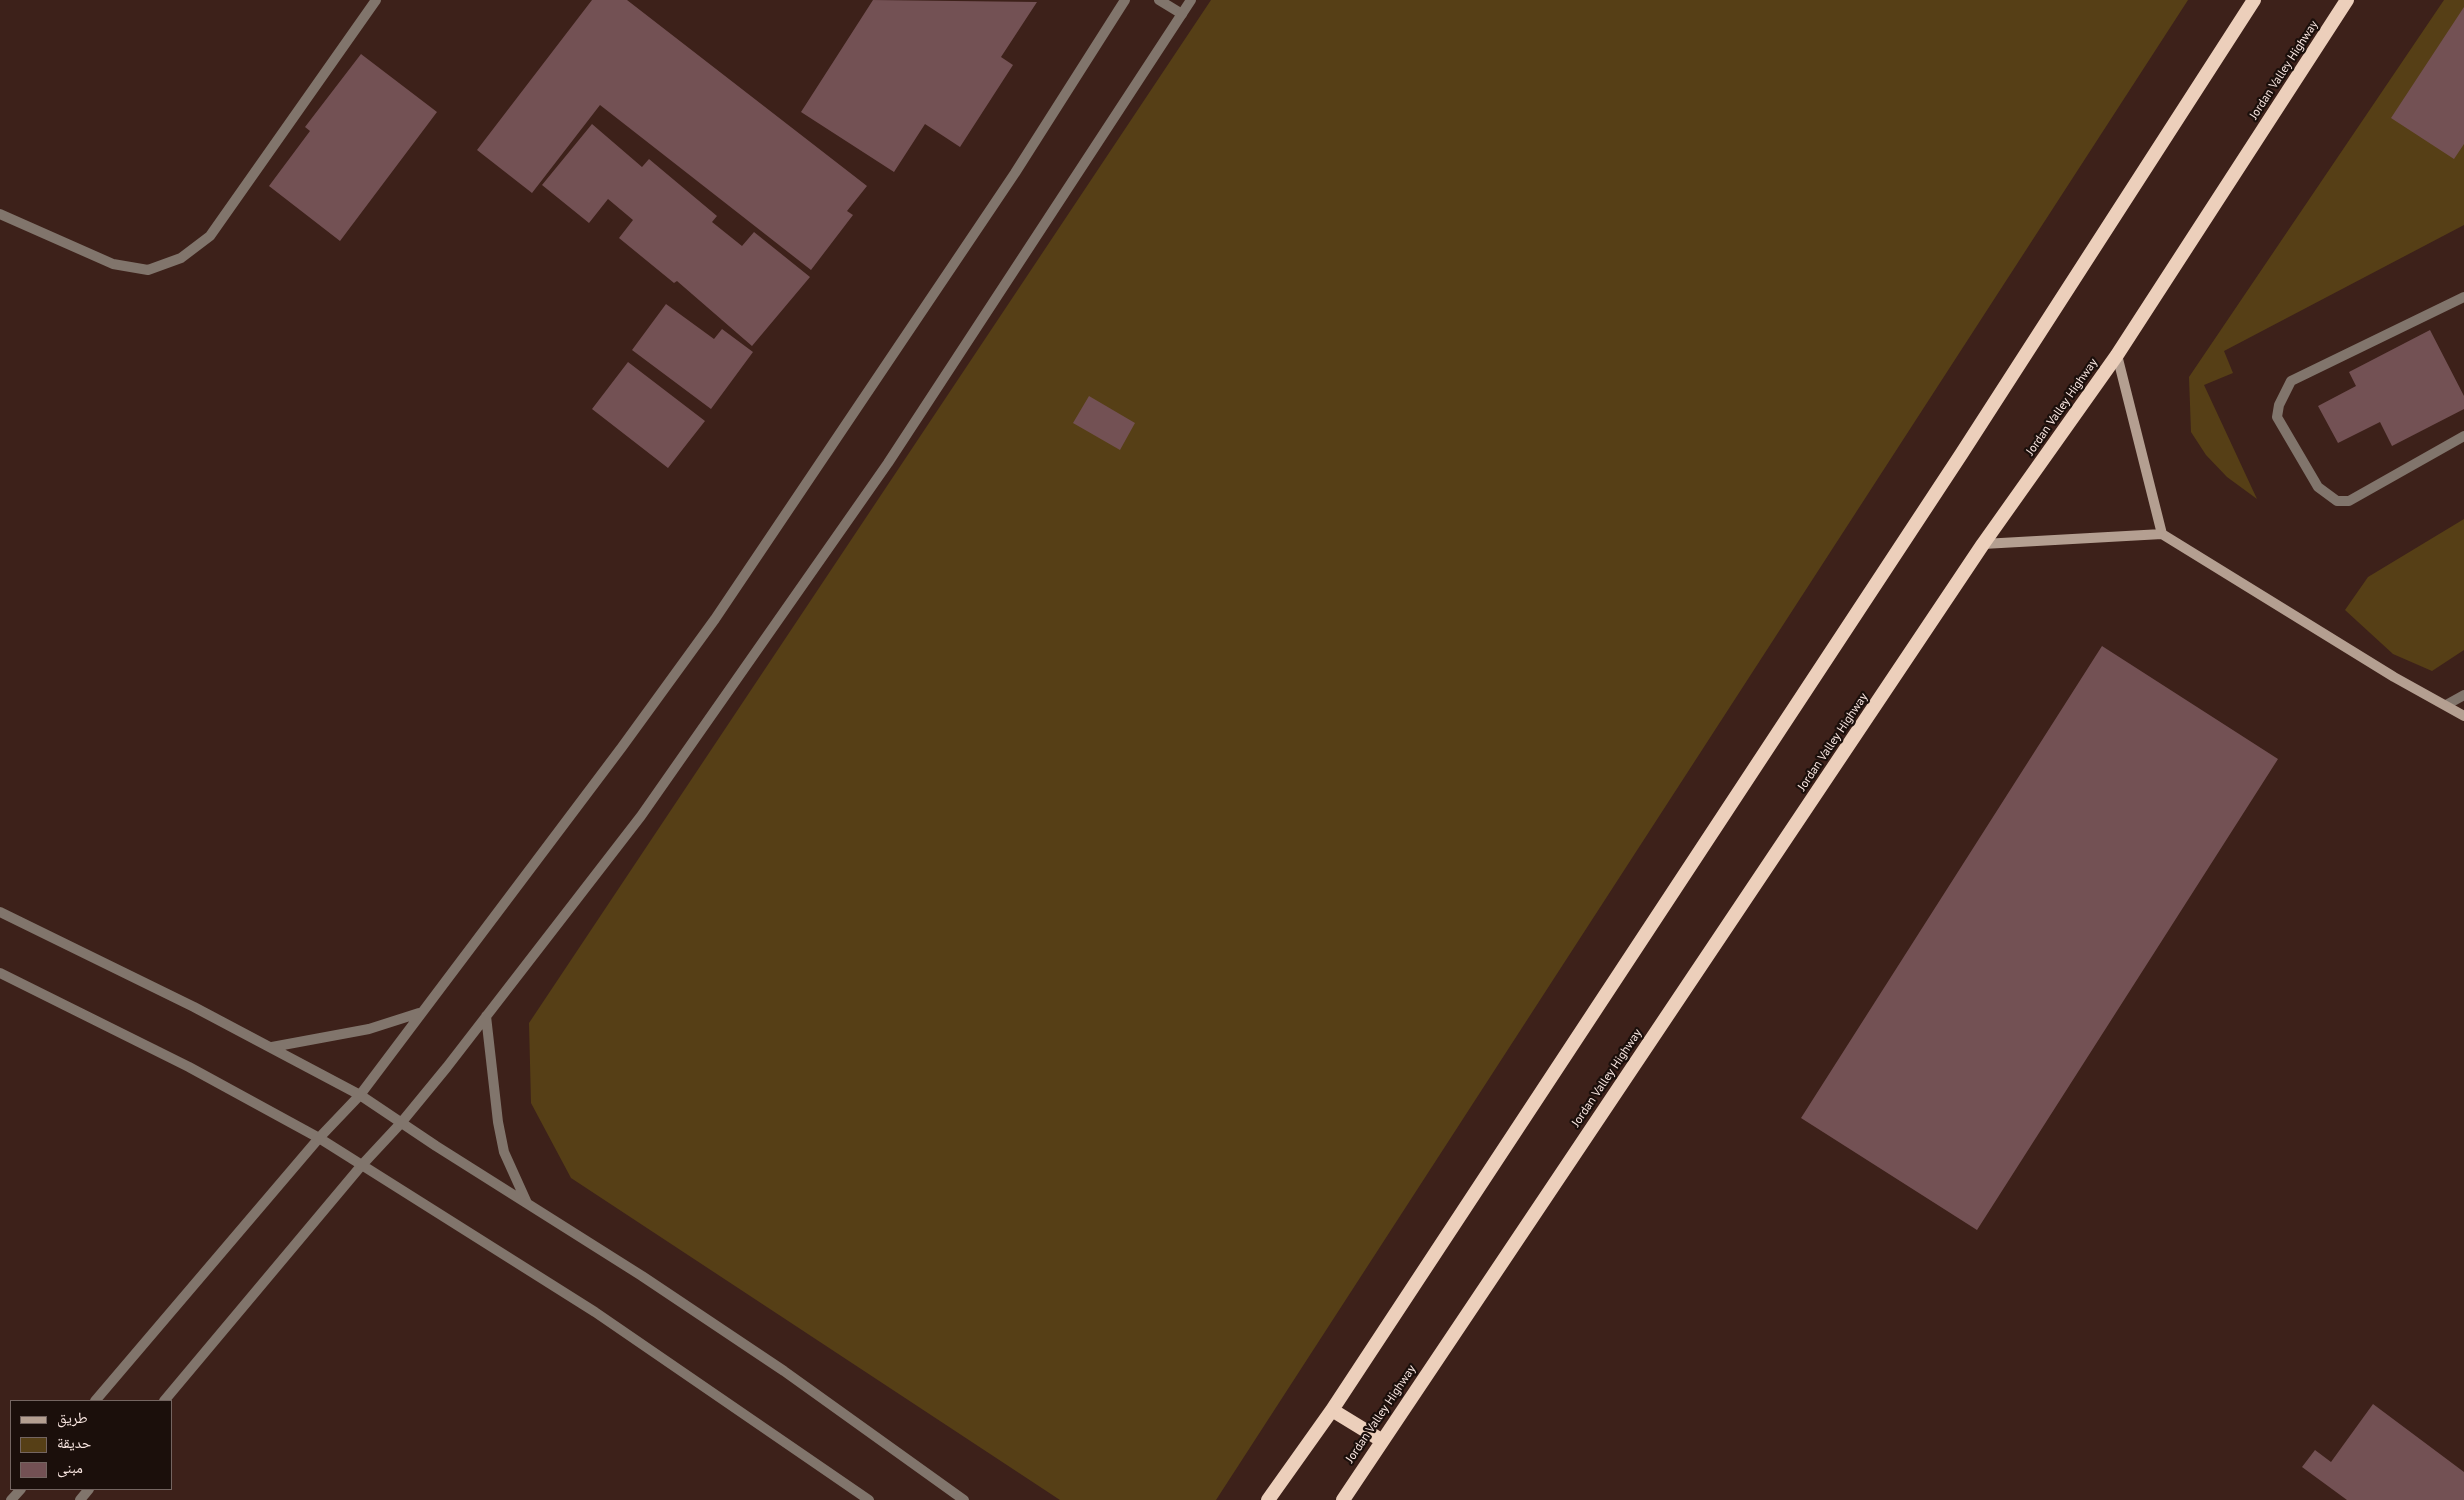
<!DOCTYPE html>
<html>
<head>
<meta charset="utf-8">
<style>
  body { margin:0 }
  #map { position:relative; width:2464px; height:1500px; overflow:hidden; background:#3d211a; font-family:"PT Sans","Noto Naskh Arabic",sans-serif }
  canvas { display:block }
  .legend { position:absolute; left:10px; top:1400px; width:162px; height:90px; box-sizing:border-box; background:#1b0f0b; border:1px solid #746561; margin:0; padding:6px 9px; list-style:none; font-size:15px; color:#fae7e2 }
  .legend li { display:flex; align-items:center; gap:10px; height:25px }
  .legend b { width:25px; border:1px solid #746561 }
</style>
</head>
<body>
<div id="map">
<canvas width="2464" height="1500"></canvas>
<ul class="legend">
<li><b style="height:6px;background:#b49f91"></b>طريق</li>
<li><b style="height:14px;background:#563f16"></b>حديقة</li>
<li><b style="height:14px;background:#735154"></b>مبنى</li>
</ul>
</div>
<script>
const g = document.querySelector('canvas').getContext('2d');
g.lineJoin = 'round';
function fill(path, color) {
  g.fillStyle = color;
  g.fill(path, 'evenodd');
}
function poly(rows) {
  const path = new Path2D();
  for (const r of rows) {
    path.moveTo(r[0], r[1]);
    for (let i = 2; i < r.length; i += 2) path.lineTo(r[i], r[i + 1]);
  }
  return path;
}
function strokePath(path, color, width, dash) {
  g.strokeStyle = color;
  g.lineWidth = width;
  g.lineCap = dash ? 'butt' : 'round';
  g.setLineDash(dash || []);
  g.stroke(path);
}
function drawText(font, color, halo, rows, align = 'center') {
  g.font = font + ' "PT Sans",sans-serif';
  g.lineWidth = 4.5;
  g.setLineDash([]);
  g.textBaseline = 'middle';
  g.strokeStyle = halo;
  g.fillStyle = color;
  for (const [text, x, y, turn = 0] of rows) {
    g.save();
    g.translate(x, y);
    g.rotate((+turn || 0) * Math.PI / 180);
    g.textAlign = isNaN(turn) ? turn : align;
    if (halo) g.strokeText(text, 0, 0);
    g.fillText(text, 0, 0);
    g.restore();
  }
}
const green = poly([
  [1211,0,2188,0,1216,1500,1060,1500,571,1178,531,1103,529,1023],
  [2444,0,2464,0,2464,225,2224,351,2233,373,2204,385,2257,499,2227,477,2206,455,2191,432,2189,377],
  [2464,519,2464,650,2432,671,2393,654,2345,610,2368,577]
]);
const building = poly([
  [592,0,627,0,867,186,847,211,853,215,811,270,600,105,532,193,477,150],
  [873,0,1037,2,1001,57,1013,65,960,147,925,124,894,172,801,112],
  [2464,7,2464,144,2454,159,2391,118],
  [361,54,437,112,340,241,269,186,310,131,305,127],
  [592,124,642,167,649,159,717,216,712,222,742,246,754,232,810,277,752,346,677,281,674,283,619,238,633,220,608,199,589,223,542,185],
  [666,304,714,339,722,329,753,352,711,409,632,350],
  [2430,330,2464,396,2464,409,2392,446,2380,422,2338,443,2318,406,2356,386,2349,372],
  [628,362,705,421,668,468,592,409],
  [1089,396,1135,423,1120,450,1073,423],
  [2102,646,2278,759,1977,1230,1801,1118],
  [2373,1404,2464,1472,2464,1500,2347,1500,2302,1467,2315,1450,2331,1462]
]);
const service = poly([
  [2464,297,2291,381,2279,405,2277,417,2318,487,2337,501,2349,501,2464,436],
  [2446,705,2464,695]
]);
const minor = poly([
  [1159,0,1182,14],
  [0,214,113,264,148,270,181,258,210,236,376,0],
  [95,1401,319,1138],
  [164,1401,361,1166],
  [11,1500,21,1489],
  [80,1500,89,1489]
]);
const tertiary = poly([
  [0,912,194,1007,360,1095,622,747,715,619,1015,173,1125,0],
  [0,973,189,1067,319,1138,595,1312,869,1500],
  [486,1016,498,1122,504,1152,527,1203],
  [272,1047,369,1029,419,1013],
  [319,1138,360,1095,436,1146,642,1276,784,1371,964,1500],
  [361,1166,401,1123,447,1067,641,816,888,463,1191,0]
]);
const secondary = poly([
  [2117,355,2162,534],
  [1983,544,2162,534,2394,677,2464,716]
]);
const trunk = poly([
  [1332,1410,1381,1440],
  [1268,1500,1332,1410,1962,453,2254,0],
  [1343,1500,1983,544,2117,355,2347,0]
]);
const streetNames = [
  ["Jordan Valley Highway",2284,70,-57],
  ["Jordan Valley Highway",2062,407,-55],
  ["Jordan Valley Highway",1833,742,-56],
  ["Jordan Valley Highway",1607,1078,-56],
  ["Jordan Valley Highway",1381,1414,-56]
];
fill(green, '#563f16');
fill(building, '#735154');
strokePath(service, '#81756c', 10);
strokePath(minor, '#81756c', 10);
strokePath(tertiary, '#81756c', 10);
strokePath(secondary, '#b49f91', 10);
strokePath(trunk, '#eccfbb', 14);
drawText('12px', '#fae7e2', '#1b0f0b', streetNames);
</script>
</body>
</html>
